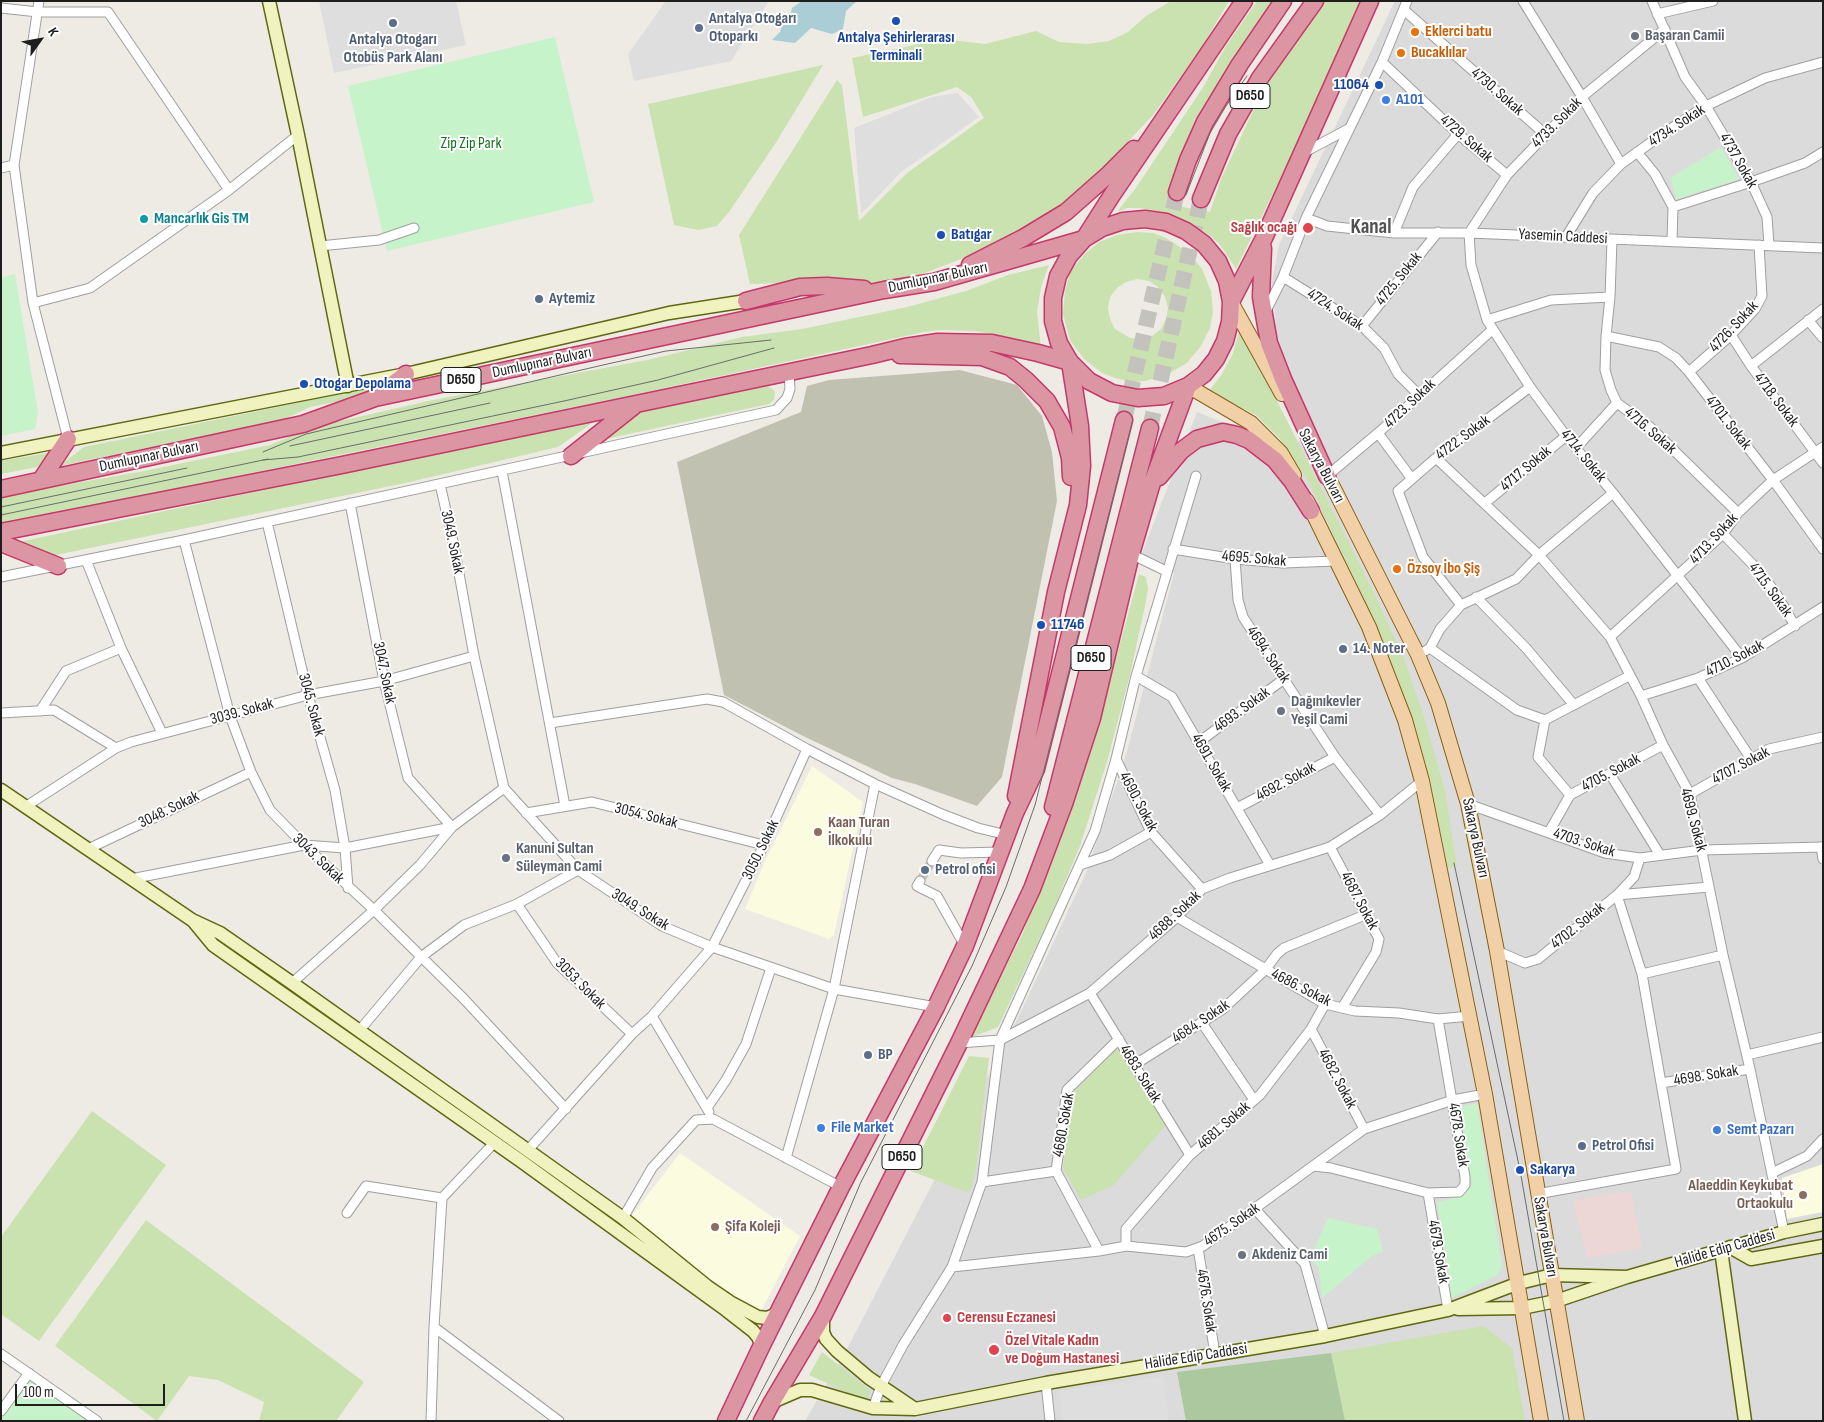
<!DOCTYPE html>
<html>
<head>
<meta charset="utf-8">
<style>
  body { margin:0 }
  #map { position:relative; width:1824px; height:1422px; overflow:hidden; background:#eeebe5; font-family:"Sofia Sans Condensed",sans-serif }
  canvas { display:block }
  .frame { position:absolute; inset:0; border:2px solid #1e1e1e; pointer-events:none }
  .north { position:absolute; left:15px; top:15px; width:50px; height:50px; -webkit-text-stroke:4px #fff; paint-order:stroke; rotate:58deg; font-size:14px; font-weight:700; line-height:20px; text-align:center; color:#1e1e1e }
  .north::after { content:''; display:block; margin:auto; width:18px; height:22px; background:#1e1e1e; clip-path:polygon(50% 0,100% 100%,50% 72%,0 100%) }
  .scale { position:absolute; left:15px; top:1384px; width:150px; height:22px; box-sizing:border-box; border:2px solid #1e1e1e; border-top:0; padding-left:6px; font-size:15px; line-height:18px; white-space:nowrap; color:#1e1e1e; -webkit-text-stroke:4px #fff; paint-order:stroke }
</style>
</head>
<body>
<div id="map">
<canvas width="1824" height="1422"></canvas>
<div class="frame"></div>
<div class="north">K</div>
<div class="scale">100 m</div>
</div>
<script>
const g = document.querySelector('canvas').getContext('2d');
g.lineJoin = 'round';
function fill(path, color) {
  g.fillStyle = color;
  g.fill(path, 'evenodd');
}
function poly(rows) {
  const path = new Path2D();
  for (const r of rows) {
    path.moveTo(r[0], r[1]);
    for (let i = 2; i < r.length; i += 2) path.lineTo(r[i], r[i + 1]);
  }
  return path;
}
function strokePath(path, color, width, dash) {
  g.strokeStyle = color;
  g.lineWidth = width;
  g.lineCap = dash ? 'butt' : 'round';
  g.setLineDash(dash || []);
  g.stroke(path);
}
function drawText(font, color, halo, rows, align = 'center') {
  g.font = font + ' "Sofia Sans Condensed",sans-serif';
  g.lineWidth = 4;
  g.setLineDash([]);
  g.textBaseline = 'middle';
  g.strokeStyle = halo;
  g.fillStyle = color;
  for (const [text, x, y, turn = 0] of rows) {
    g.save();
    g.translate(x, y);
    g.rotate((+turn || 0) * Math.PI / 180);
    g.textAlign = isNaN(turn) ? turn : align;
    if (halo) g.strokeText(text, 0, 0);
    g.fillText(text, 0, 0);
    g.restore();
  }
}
const residential = poly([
  [1395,1,1823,1,1823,1421,805,1421,847,1349,1017,1020,1086,873,1126,755,1174,573,1142,553,1197,412,1237,428,1269,450,1317,435,1289,377,1277,336,1272,282,1279,245]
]);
const commercial = poly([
  [1631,1191,1642,1248,1588,1258,1573,1200]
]);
const education = poly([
  [812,766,863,802,834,935,829,939,745,909,765,861],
  [680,1153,800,1236,760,1313,703,1279,686,1259,630,1218],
  [1823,1164,1823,1212,1787,1219,1782,1178]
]);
const construction = poly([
  [960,370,1017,385,1042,416,1052,452,1057,501,1002,777,977,806,915,784,892,778,803,736,724,695,677,462,801,412,807,386,829,380]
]);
const grass = poly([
  [1171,1,1229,1,1203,45,1154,114,1088,184,1053,212,969,256,886,288,856,281,750,284,739,235,837,80,842,85,859,221,907,173,984,118,971,97,957,87,863,117,852,58,943,39,985,44,1036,31,1059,42,1088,44,1109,41,1128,32,1146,16],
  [1257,1,1274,1,1209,101,1189,136,1167,204,1210,212,1221,179,1265,86,1324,1,1361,1,1302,134,1236,269,1221,246,1211,236,1181,218,1170,213,1140,208,1127,208,1117,212,1135,189,1202,89,1226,46],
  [823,65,775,144,729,212,717,226,698,230,674,225,648,104],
  [1137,232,1153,233,1166,238,1189,253,1202,269,1211,291,1213,312,1210,328,1201,346,1187,363,1166,375,1145,381,1134,382,1115,378,1102,373,1084,359,1070,340,1063,314,1065,291,1071,270,1085,254,1099,242,1117,235],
  [1137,279,1149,281,1158,287,1165,297,1168,308,1166,319,1161,329,1152,336,1141,339,1130,338,1115,329,1110,319,1108,308,1110,297,1117,288,1126,282],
  [1049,265,1041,287,1037,312,1041,348,1010,338,975,331,939,330,924,332,628,396,183,487,1,526,1,496,139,472,270,445,310,428,428,401,652,359,742,337,802,329,907,307,966,291,1008,275],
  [1239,332,1269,385,1373,591,1403,656,1425,720,1445,791,1457,866,1445,868,1415,737,1400,684,1378,629,1307,479,1280,439,1256,415,1209,391,1222,374,1233,353],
  [389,384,381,393,310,407,283,420,59,466,84,447],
  [768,386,775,391,774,400,769,404,601,440,636,412],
  [598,419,558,447,410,482,51,556,14,543],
  [53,452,37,467,1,474,1,461],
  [1139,574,1146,577,1148,589,1145,606,1130,675,1107,762,1080,846,1050,917,998,1027,970,1038,1022,935,1047,871,1105,699],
  [1122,1048,1166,1125,1114,1185,1081,1200,1063,1168,1071,1096,1114,1050],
  [969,1056,989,1058,975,1176,969,1193,911,1171],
  [92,1111,166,1165,39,1341,1,1314,1,1237],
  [146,1220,364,1382,336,1421,259,1421,264,1402,218,1380,189,1376,157,1421,55,1346],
  [1483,1326,1512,1348,1525,1421,1345,1421,1331,1353],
  [822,1352,866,1387,870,1391,868,1398,859,1398,809,1375]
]);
const forest = poly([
  [1331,1353,1345,1421,1186,1421,1177,1372]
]);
const park = poly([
  [555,37,594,202,387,251,348,86],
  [1721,147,1739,179,1677,199,1670,178],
  [15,274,38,412,35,429,1,436,1,278],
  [1477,1103,1502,1267,1496,1276,1452,1298,1437,1202,1460,1197,1467,1192,1472,1184,1459,1108],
  [1328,1218,1377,1229,1383,1252,1372,1256,1322,1298,1319,1268,1310,1259],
  [29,1373,97,1421,1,1421,1,1411]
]);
const parking = poly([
  [319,1,456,1,466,45,334,73],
  [666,1,769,1,731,61,634,81,628,54],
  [958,93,979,117,901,172,861,214,854,128,932,97],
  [1163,1377,1169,1421,1063,1421,1059,1391]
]);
const water = poly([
  [802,1,857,1,846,11,843,29,832,34,811,28,795,43,772,40,780,32,783,22,791,13,792,8]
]);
const streetTunnel = poly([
  [920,881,932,861]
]);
const highwayTunnel = poly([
  [1124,420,1177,192],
  [1150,428,1201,199]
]);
const street = poly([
  [39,1,14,165,33,303,68,439],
  [1523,1,1582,97,1621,164],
  [1652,1,1685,77,1706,106,1751,182,1767,217,1769,245],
  [1,8,38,12,108,12,229,190],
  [1404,10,1545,134],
  [1657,14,1713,1],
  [1665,29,1582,97,1507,175,1469,233,1471,265,1487,320,1530,387,1566,436,1613,493,1742,658],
  [1382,62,1458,134,1507,175],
  [1637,152,1655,174,1673,207,1672,242],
  [1303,153,1350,128],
  [1,168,14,165],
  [1673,207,1751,182,1805,163,1823,152],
  [1306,218,1327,226,1394,233,1469,233,1823,248],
  [1394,233,1413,187,1458,134],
  [1566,237,1593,193,1621,164,1664,133,1706,106,1765,78,1823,62],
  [1612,240,1610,297,1606,336,1605,370,1611,390,1617,403,1650,427,1738,513],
  [320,246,379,240,414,228],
  [1283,277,1362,326,1384,348,1398,374,1419,395],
  [33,303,90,288,229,190,298,135],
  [1266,311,1283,277,1306,218,1382,62,1407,1],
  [1487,320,1551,300,1610,297],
  [1808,320,1823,338],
  [1362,326,1438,232],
  [1731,335,1751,366,1823,463],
  [1606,336,1659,347,1676,358,1689,372,1773,480,1823,549],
  [1751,366,1823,309],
  [1689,372,1731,335,1755,309,1762,296,1759,245],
  [1378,433,1412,479],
  [1576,448,1617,403],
  [1436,458,1539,555,1610,637,1641,696,1663,745,1690,794,1723,955,1750,1069,1784,1232],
  [502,471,565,806],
  [1327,476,1378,433,1492,330],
  [440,484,454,546,474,656,504,788,578,870,662,926,712,947,834,989,936,1007],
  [1485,503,1566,436],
  [267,522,308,695,335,790,345,848,348,888],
  [1723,534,1761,573,1777,595,1795,626],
  [184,540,230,716,251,772,270,810,304,845,374,910,464,999,566,1109],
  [1173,549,1235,559,1283,563,1336,561],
  [1131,554,1166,571],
  [1235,559,1238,600,1243,617,1335,757,1380,815],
  [86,560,121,648,162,733],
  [1,577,184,540,776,410,787,398,790,389,789,372],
  [1476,597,1526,648,1574,705],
  [1461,605,1423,557,1398,491,1436,458,1530,387],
  [1610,637,1723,534,1738,513,1773,480,1823,447],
  [1430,648,1440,629,1461,605,1516,579,1539,555,1613,493],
  [1425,651,1430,648,1517,710,1545,720],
  [1136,676,1172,697,1270,865],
  [1698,678,1751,759],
  [1641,696,1698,678,1742,658,1823,607],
  [40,711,66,671,121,648],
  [1,713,54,710,116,748],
  [1545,720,1629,676],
  [1545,720,1538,757,1570,795],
  [1199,742,1284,679],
  [1116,759,1151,832,1202,889],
  [1610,774,1660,855],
  [875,784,944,815,978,828,1007,835],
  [1690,794,1769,749,1823,737],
  [1468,804,1605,853,1640,858,1702,850,1823,847],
  [25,807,116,748,131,742,308,695,384,681,474,656],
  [1237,808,1335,757],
  [526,813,592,802,764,845],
  [1549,832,1570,795,1663,745],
  [1330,847,1379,939,1376,952,1342,1008],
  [1821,847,1823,859],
  [88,849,251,772],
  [932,861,939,850,961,853,1000,852],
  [1080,865,1110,855,1151,832],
  [131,879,304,845,345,848,452,827,504,788],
  [920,881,917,886,937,896,965,946],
  [517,904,557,963,632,1034],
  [1177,917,1325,1004,1355,1011,1399,1013,1438,1019,1470,1016],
  [1497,951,1525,963,1538,959,1617,895,1634,877,1640,858],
  [1642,974,1723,955],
  [292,983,374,910,420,865,452,827,408,778,384,681,350,503],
  [1090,993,1190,1155],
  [652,1016,709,1112],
  [1202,1023,1254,1100],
  [1311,1029,1364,1129],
  [359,1031,421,957,464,925,517,904,578,870],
  [959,1043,1000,1040,1090,993,1177,917,1202,889,1230,878,1330,847,1380,815,1422,781],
  [1747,1055,1823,1037],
  [1134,1065,1223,1009,1265,970,1277,954,1284,948,1365,915],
  [1661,1083,1750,1069],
  [707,1108,726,1080,746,1044,771,968],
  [528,1150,632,1034,652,1016,712,947,764,845,807,749,723,702,707,699,550,723],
  [786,1158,834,989,875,784,807,749],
  [1314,1166,1331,1168,1428,1193,1459,1192,1465,1185,1465,1177,1438,1019],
  [1772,1173,1807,1156,1823,1139],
  [982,1182,1056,1171],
  [1428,1193,1448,1310],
  [1537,1194,1676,1169,1642,974,1617,895,1709,887],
  [1255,1209,1305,1264,1325,1336],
  [347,1213,366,1186,442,1198],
  [623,1218,652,1168,696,1120,713,1119,841,1187],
  [1126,1246,1126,1229,1190,1155,1260,1095,1311,1029,1325,1004],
  [1198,1248,1215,1354],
  [1099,1251,1056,1171,1067,1090,1119,1039],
  [952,1267,1099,1251,1126,1246,1186,1252,1203,1246,1364,1129,1453,1100,1485,1094],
  [434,1327,559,1421],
  [1,1354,97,1421],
  [1046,1383,1050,1421],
  [873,1408,881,1386,903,1345,952,1267,982,1182,1000,1040,1095,831,1116,759,1136,676,1196,476],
  [1,1411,29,1373],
  [431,1421,434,1327,442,1198,494,1143]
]);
const secondary = poly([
  [269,1,298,135,348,386],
  [1,453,406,374,669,313,746,301],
  [1,790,192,920,220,933,292,983,623,1218,708,1287,730,1302,758,1317,767,1318,777,1314],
  [194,922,213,945,521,1161,726,1310,753,1331,758,1337,762,1345],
  [1730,1247,1751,1259,1823,1246],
  [1721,1250,1745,1421],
  [1458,1309,1522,1308,1556,1301,1627,1277,1784,1232,1823,1224],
  [823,1316,823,1332,826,1339,837,1351,869,1378,915,1409],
  [772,1402,800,1390,812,1390,873,1408,915,1409,1046,1383,1325,1336,1448,1310,1519,1283,1552,1275,1627,1277]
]);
const primary = poly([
  [1231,302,1282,394],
  [1188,386,1251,423,1281,453,1294,475],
  [1323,467,1418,655,1438,703,1468,804,1497,951,1577,1421],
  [1307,501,1369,627,1405,720,1422,781,1485,1094,1541,1421]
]);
const highway = poly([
  [1177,192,1188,160,1205,122,1240,64,1283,1],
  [1201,199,1228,134,1260,78,1315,1],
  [1263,248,1261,297,1269,343,1283,379,1327,476],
  [970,265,1023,238,1066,212,1109,174,1134,149],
  [746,301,800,287,827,286,864,289],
  [1231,302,1264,238,1370,1],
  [900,355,982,357,1010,367,1026,380,1047,401,1062,427,1070,458,1071,477],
  [378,396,406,374],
  [571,456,634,406],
  [1159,477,1181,451,1197,439,1223,432,1237,435,1249,440,1275,460,1292,481,1311,511],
  [41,480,68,439],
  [1,489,303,424,375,398,884,290,934,282,1084,239,1102,228,1123,221,1145,219,1166,222,1186,231,1204,244,1218,261,1227,281,1231,302,1230,322,1225,341,1216,359,1204,374,1188,386,1164,396,1138,398,1112,393,1089,381,1070,362,1059,343,1053,321,1053,298,1058,276,1069,256,1084,239,1112,195,1244,1],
  [1,532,342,465,872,355,905,347,938,342,992,343,1038,353,1070,362],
  [1,543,58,566],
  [1016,796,1056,592,1078,505,1082,466,1080,426,1070,362],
  [1053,807,1150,428],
  [726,1421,762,1345,841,1187,936,1007,965,946,1015,813,1036,769,1124,420],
  [762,1421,772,1402,823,1316,959,1043,1032,889,1064,804,1092,718,1131,554,1151,486,1188,386]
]);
const tram = poly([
  [1186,195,1210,133,1226,106,1247,76],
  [290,446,490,403],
  [263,452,306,434,603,365,666,351,771,340],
  [263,460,298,457,564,401,658,380,774,348],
  [1,507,187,468],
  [1,515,268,459],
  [1454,863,1520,1170,1564,1421],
  [746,1421,815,1290,861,1182,972,966,1006,887,1035,805,1132,423]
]);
const markers = [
  [896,21,5,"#1a4fb4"],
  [393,23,5,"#5c6f8a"],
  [699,28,5,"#5c6f8a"],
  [1415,32,5,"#e8710a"],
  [1635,36,5,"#6b7280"],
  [1401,53,5,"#e8710a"],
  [1379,85,5,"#1a4fb4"],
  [1386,100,5,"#3f7fe0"],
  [144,219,5,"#0f9aa8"],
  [1308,228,6,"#e0444e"],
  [941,235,5,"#1a4fb4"],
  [539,299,5,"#5c6f8a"],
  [304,384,5,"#1a4fb4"],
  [1397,569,5,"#e8710a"],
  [1041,625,5,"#1a4fb4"],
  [1343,649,5,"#5c6f8a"],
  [1281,711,5,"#6b7280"],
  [818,832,5,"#8d6e63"],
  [506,858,5,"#6b7280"],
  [925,870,5,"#5c6f8a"],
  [868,1055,5,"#5c6f8a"],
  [821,1128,5,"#3f7fe0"],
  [1717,1130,5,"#3f7fe0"],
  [1582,1146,5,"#5c6f8a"],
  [1520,1170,5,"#1a4fb4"],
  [1803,1195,5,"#8d6e63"],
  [715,1227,5,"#8d6e63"],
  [1242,1255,5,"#6b7280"],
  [947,1318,5,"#e0444e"],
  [994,1350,6,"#e0444e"]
];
const shields = [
  [1250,96,40],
  [461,380,40],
  [1091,658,40],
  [902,1157,40]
];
const shieldNames = [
  ["D650",1250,96],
  ["D650",461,380],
  ["D650",1091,658],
  ["D650",902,1157]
];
const serviceNames = [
  ["Antalya Otogarı",709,19],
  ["Otoparkı",709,37],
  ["Antalya Otogarı",393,40,"center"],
  ["Otobüs Park Alanı",393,58,"center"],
  ["Aytemiz",549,299],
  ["14. Noter",1353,649],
  ["Petrol ofisi",935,870],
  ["BP",878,1055],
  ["Petrol Ofisi",1592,1146]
];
const foodNames = [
  ["Eklerci batu",1425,32],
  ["Bucaklılar",1411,53],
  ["Özsoy İbo Şiş",1407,569]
];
const worshipNames = [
  ["Başaran Camii",1645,36],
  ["Dağınıkevler",1291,702],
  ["Yeşil Cami",1291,720],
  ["Kanuni Sultan",516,849],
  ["Süleyman Cami",516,867],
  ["Akdeniz Cami",1252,1255]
];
const transitNames = [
  ["Antalya Şehirlerarası",896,38,"center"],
  ["Terminali",896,56,"center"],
  ["11064",1369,85,"right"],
  ["Batıgar",951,235],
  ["Otogar Depolama",314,384],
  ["11746",1051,625],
  ["Sakarya",1530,1170]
];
const streetNames = [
  ["4730. Sokak",1497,92,41],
  ["4733. Sokak",1557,123,-45],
  ["4734. Sokak",1677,126,-33],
  ["4729. Sokak",1466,139,41],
  ["4737 Sokak",1738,161,60],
  ["Yasemin Caddesi",1563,237,3],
  ["Dumlupınar Bulvarı",938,278,-12],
  ["4725. Sokak",1399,279,-51],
  ["4724. Sokak",1335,310,33],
  ["4726. Sokak",1734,327,-47],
  ["Dumlupınar Bulvarı",542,363,-12],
  ["4718. Sokak",1776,400,53],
  ["4723. Sokak",1410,404,-43],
  ["4701. Sokak",1728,423,52],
  ["4716. Sokak",1650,431,41],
  ["4722. Sokak",1463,438,-37],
  ["4714. Sokak",1583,456,51],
  ["Dumlupınar Bulvarı",149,457,-12],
  ["Sakarya Bulvarı",1321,466,62],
  ["4717. Sokak",1526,469,-40],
  ["4713. Sokak",1714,539,-47],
  ["3049. Sokak",452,542,78],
  ["4695. Sokak",1254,559,5],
  ["4715. Sokak",1770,590,54],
  ["4694. Sokak",1268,655,56],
  ["4710. Sokak",1735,659,-27],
  ["3047. Sokak",384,673,78],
  ["3045. Sokak",311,705,75],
  ["4693. Sokak",1242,710,-36],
  ["3039. Sokak",242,712,-15],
  ["4691. Sokak",1211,763,60],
  ["4707. Sokak",1741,766,-28],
  ["4705. Sokak",1611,773,-28],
  ["4692. Sokak",1286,782,-28],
  ["4690. Sokak",1138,802,62],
  ["3048. Sokak",169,810,-26],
  ["3054. Sokak",646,816,14],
  ["4699. Sokak",1693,820,75],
  ["Sakarya Bulvarı",1475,838,78],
  ["4703. Sokak",1584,843,18],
  ["3050. Sokak",761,850,-64],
  ["3043. Sokak",318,859,44],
  ["4687. Sokak",1359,901,62],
  ["3049. Sokak",640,910,32],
  ["4688. Sokak",1175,916,-43],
  ["4702. Sokak",1578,926,-39],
  ["3053. Sokak",580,984,45],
  ["4686. Sokak",1301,988,27],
  ["4684. Sokak",1201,1022,-34],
  ["4683. Sokak",1140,1074,58],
  ["4698. Sokak",1706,1076,-9],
  ["4682. Sokak",1337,1079,62],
  ["4680. Sokak",1064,1125,-80],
  ["4681. Sokak",1224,1126,-41],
  ["4678. Sokak",1458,1135,81],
  ["4675. Sokak",1232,1225,-35],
  ["Sakarya Bulvarı",1545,1237,80],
  ["Halide Edip Caddesi",1725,1249,-16],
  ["4679. Sokak",1438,1252,80],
  ["4676. Sokak",1206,1301,81],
  ["Halide Edip Caddesi",1196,1357,-9]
];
const shopNames = [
  ["A101",1396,100],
  ["File Market",831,1128],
  ["Semt Pazarı",1727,1130]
];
const parkNames = [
  ["Zip Zip Park",471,144]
];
const cultureNames = [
  ["Mancarlık Gis TM",154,219]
];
const healthNames = [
  ["Sağlık ocağı",1297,228,"right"],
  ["Cerensu Eczanesi",957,1318],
  ["Özel Vitale Kadın",1005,1341],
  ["ve Doğum Hastanesi",1005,1359]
];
const educationNames = [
  ["Kaan Turan",828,823],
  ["İlkokulu",828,841],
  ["Alaeddin Keykubat",1793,1186,"right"],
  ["Ortaokulu",1793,1204,"right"],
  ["Şifa Koleji",725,1227]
];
const districtNames = [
  ["Kanal",1371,228]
];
fill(residential, '#dcdbdb');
fill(commercial, '#edd7d6');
fill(education, '#fbfbe0');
fill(construction, '#c1c1b1');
fill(grass, '#c9e2b0');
fill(forest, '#abc89e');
fill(park, '#c7f3ca');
fill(parking, '#dedede');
fill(water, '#aacdd6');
strokePath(streetTunnel, '#c4c2bd', 9, [9, 4.5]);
strokePath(highwayTunnel, '#c4c2bd', 16, [16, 8]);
strokePath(street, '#9f9f9f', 11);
strokePath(secondary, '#5f6811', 15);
strokePath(primary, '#865f11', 16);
strokePath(highway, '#c5386a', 19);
strokePath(street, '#fff', 9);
strokePath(secondary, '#f0f2bf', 12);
strokePath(primary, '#f1d0a7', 14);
strokePath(highway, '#dc95a3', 16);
strokePath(tram, '#6c6c6c', 1);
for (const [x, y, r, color] of markers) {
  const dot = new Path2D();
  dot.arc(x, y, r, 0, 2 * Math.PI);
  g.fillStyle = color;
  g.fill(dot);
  strokePath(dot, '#fff', 2);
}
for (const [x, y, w] of shields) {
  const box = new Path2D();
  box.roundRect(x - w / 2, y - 12.5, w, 25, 4);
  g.fillStyle = '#fff';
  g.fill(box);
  strokePath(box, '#1e1e1e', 1);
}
drawText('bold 15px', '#1e1e1e', null, shieldNames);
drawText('bold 16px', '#4e5e75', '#fff', serviceNames, 'left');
drawText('bold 16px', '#c56008', '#fff', foodNames, 'left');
drawText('bold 16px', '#5b616d', '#fff', worshipNames, 'left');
drawText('bold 16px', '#164399', '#fff', transitNames, 'left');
drawText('16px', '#1e1e1e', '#fff', streetNames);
drawText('bold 16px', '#366cbe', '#fff', shopNames, 'left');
drawText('16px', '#18701f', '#fff', parkNames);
drawText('bold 16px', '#0d838f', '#fff', cultureNames, 'left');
drawText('bold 16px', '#be3a42', '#fff', healthNames, 'left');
drawText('bold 16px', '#785e54', '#fff', educationNames, 'left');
drawText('bold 21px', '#515151', '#fff', districtNames);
</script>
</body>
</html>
